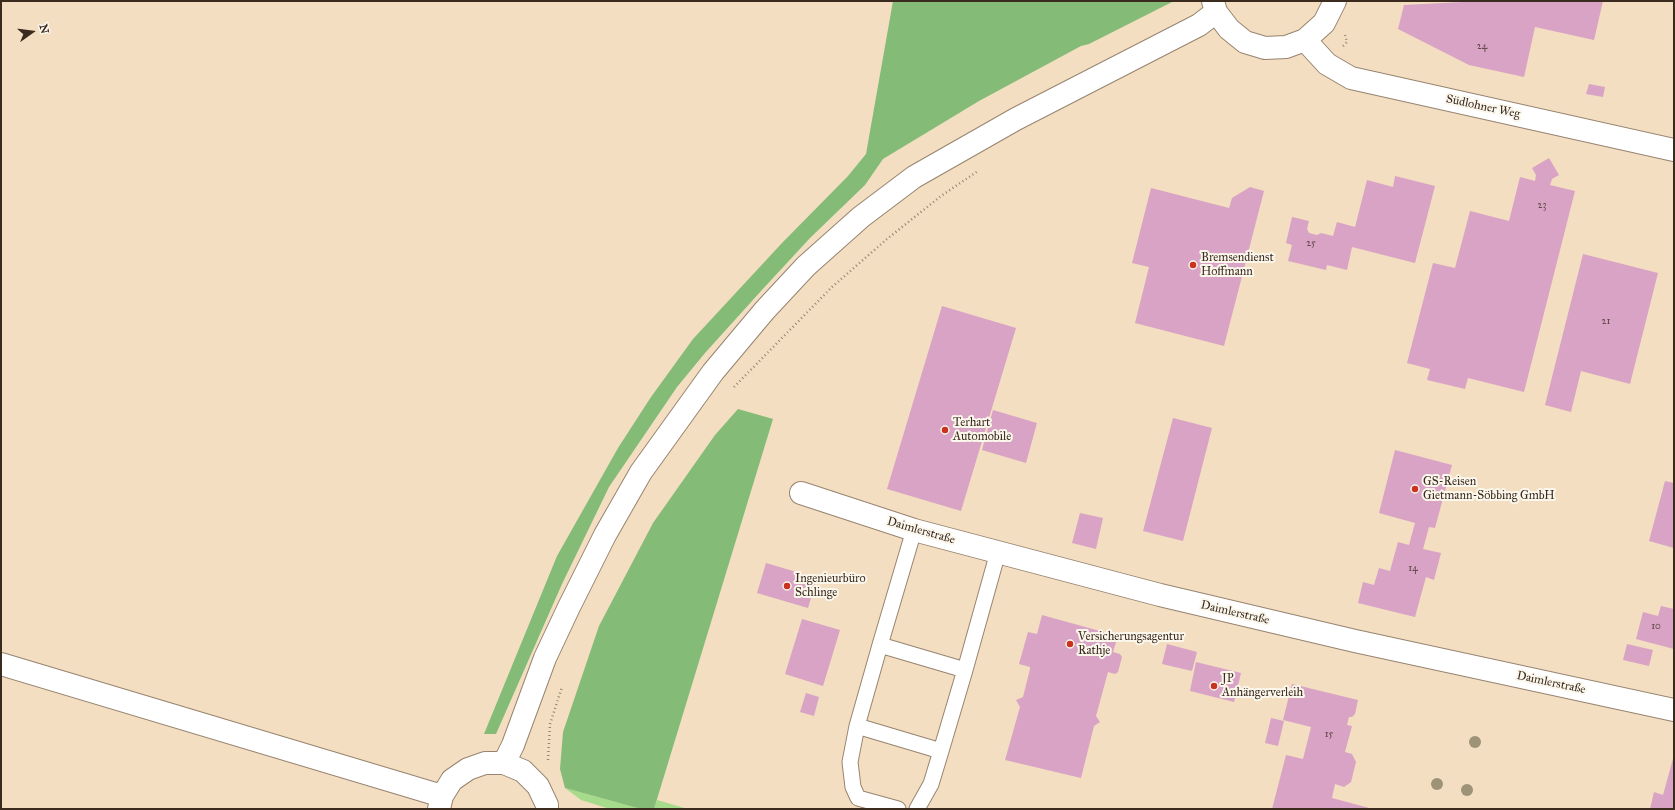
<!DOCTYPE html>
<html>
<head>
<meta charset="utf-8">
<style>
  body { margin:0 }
  #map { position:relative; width:1675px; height:810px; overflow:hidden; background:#f3dec1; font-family:"IM FELL Great Primer",serif }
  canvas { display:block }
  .frame { position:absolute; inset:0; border:2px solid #3b2a1e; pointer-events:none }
  .north { position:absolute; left:12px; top:12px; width:40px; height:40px; -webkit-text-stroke:3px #fbf7ec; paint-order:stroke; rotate:76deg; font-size:11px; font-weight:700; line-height:16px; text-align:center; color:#3b2a1e }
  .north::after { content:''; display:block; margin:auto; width:14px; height:18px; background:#3b2a1e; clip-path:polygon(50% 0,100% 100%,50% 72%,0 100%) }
</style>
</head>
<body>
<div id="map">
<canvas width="1675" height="810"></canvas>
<div class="frame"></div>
<div class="north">N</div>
</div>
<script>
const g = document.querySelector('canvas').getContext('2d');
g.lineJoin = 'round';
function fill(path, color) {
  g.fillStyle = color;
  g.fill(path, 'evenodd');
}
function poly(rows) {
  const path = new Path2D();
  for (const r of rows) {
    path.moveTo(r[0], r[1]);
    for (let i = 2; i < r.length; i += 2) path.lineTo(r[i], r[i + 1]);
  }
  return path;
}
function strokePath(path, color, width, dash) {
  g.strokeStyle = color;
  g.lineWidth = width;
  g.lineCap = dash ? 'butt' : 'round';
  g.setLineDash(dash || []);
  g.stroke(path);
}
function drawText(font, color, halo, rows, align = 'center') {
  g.font = font + ' "IM FELL Great Primer",serif';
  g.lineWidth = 4;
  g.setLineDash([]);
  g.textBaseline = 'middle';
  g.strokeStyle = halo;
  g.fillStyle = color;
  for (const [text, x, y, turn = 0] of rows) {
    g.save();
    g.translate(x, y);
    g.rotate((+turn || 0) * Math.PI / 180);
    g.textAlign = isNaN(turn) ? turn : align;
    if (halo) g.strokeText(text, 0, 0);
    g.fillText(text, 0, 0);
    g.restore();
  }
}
const green = poly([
  [565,788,641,809,610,809,581,800],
  [657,800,688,809,654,809]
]);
const forest = poly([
  [893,1,1174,1,1089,44,1081,46,979,101,883,159,865,185,810,238,761,291,705,353,677,387,609,487,562,584,496,734,484,734,557,556,618,448,651,397,693,339,782,243,848,176,866,154],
  [738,409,773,419,654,809,641,809,565,788,560,769,563,732,599,626,653,523,715,435]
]);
const building = poly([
  [1482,1,1603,1,1594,40,1535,27,1524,77,1469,65,1398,29,1404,5],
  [1589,84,1605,87,1603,97,1586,94],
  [1549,158,1559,175,1552,179,1550,185,1575,191,1524,392,1468,378,1465,389,1427,380,1430,369,1407,363,1433,263,1455,268,1470,211,1509,221,1520,177,1535,181,1536,175,1532,168],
  [1395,176,1435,186,1415,263,1352,247,1347,270,1327,265,1326,270,1288,261,1292,245,1286,243,1292,217,1309,221,1307,229,1309,233,1317,235,1321,233,1333,236,1337,222,1355,227,1367,180,1393,187],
  [1250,187,1264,191,1224,346,1135,323,1149,267,1132,263,1151,188,1229,208,1232,198],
  [1583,254,1658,273,1630,384,1581,371,1571,412,1545,405],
  [942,306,1016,328,961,511,887,489],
  [993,410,1037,423,1026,463,982,450],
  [1173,418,1212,428,1183,541,1143,531],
  [1395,450,1452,465,1435,528,1429,527,1423,549,1441,553,1434,580,1426,577,1415,617,1358,603,1363,582,1374,585,1379,568,1390,571,1398,542,1409,545,1415,523,1379,513],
  [1665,481,1674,483,1674,548,1649,541],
  [1080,513,1103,518,1096,549,1072,543],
  [766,563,817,578,808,608,757,593],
  [1661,606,1674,609,1674,649,1636,639,1643,612,1658,616],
  [1042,615,1118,636,1113,652,1120,654,1122,657,1118,672,1115,674,1108,672,1096,716,1100,722,1094,726,1081,778,1005,760,1020,707,1016,700,1023,697,1030,669,1030,667,1019,664,1028,632,1037,634],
  [802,619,840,630,823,686,785,674],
  [1167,644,1197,652,1192,671,1162,664],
  [1627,644,1653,650,1649,666,1623,660],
  [1196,662,1241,673,1234,702,1190,691],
  [1292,684,1358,700,1355,714,1352,717,1349,717,1347,725,1352,726,1345,752,1352,754,1356,762,1351,782,1344,787,1335,784,1332,798,1373,809,1272,809,1286,755,1303,759,1311,727,1283,720],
  [806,693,819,697,814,716,800,712],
  [1271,718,1284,721,1278,746,1265,743],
  [1674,755,1674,809,1650,809,1654,792,1663,795]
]);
const path = poly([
  [1343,46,1347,42,1345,35],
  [734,387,832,287,887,239,941,196,978,171],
  [548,760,550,724,562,687]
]);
const service = poly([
  [914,530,880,645,965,670,998,552],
  [880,645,857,726,941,751,965,670],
  [857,726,850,762,853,787,858,798,898,809],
  [917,809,931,784,941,751]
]);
const minor = poly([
  [1305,40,1327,64,1351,78,1674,150],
  [801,493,914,530,1160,595,1355,641,1674,710]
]);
const tertiary = poly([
  [1213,1,1216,12,1229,29,1245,42,1265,48,1286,47,1305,40,1324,23,1335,1],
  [504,763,513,745,545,658,569,607,605,535,641,472,713,372,765,310,806,266,861,217,914,177,1016,119,1199,25,1216,12]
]);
const secondary = poly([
  [1,664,442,796],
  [439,809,442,796,452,780,468,769,485,763,504,763,523,771,538,786,547,805,547,809]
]);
const trees = [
  [1475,742],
  [1437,784],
  [1467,790]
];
const markers = [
  [1193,265,4,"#c8321e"],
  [945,430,4,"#c8321e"],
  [1415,489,4,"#c8321e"],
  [787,586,4,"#c8321e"],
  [1070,644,4,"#c8321e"],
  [1214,686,4,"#c8321e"]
];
const numberNames = [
  ["24",1482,47],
  ["23",1542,206],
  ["25",1311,244],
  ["21",1606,322],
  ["14",1413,569],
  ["10",1656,627],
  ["15",1329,735]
];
const streetNames = [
  ["Südlohner Weg",1483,107,12],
  ["Daimlerstraße",921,531,16],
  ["Daimlerstraße",1235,613,13],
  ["Daimlerstraße",1551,683,12]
];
const poiNames = [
  ["Bremsendienst",1201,258],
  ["Hoffmann",1201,272],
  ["Terhart",953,423],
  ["Automobile",953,437],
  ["GS-Reisen",1423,482],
  ["Gietmann-Söbbing GmbH",1423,496],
  ["Ingenieurbüro",795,579],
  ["Schlinge",795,593],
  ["Versicherungsagentur",1078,637],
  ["Rathje",1078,651],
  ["JP",1222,679],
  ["Anhängerverleih",1222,693]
];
fill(green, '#a6db8b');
fill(forest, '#84bb77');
fill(building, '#d8a3c4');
strokePath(service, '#978470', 17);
strokePath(minor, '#978470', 24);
strokePath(tertiary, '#978470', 24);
strokePath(secondary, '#978470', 24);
strokePath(path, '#978470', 2.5, [1, 3]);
strokePath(service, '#fff', 15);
strokePath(minor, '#fff', 22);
strokePath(tertiary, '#fff', 22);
strokePath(secondary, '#fff', 22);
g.fillStyle = '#9d9376';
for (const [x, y] of trees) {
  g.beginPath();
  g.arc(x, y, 6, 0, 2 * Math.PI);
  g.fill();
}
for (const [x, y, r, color] of markers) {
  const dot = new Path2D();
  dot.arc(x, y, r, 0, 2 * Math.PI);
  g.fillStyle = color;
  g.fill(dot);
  strokePath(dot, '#fbf7ec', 1.5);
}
drawText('10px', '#624848', null, numberNames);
drawText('12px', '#3b2a1e', '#fbf7ec', streetNames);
drawText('12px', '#3b2a1e', '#fbf7ec', poiNames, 'left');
</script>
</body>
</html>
